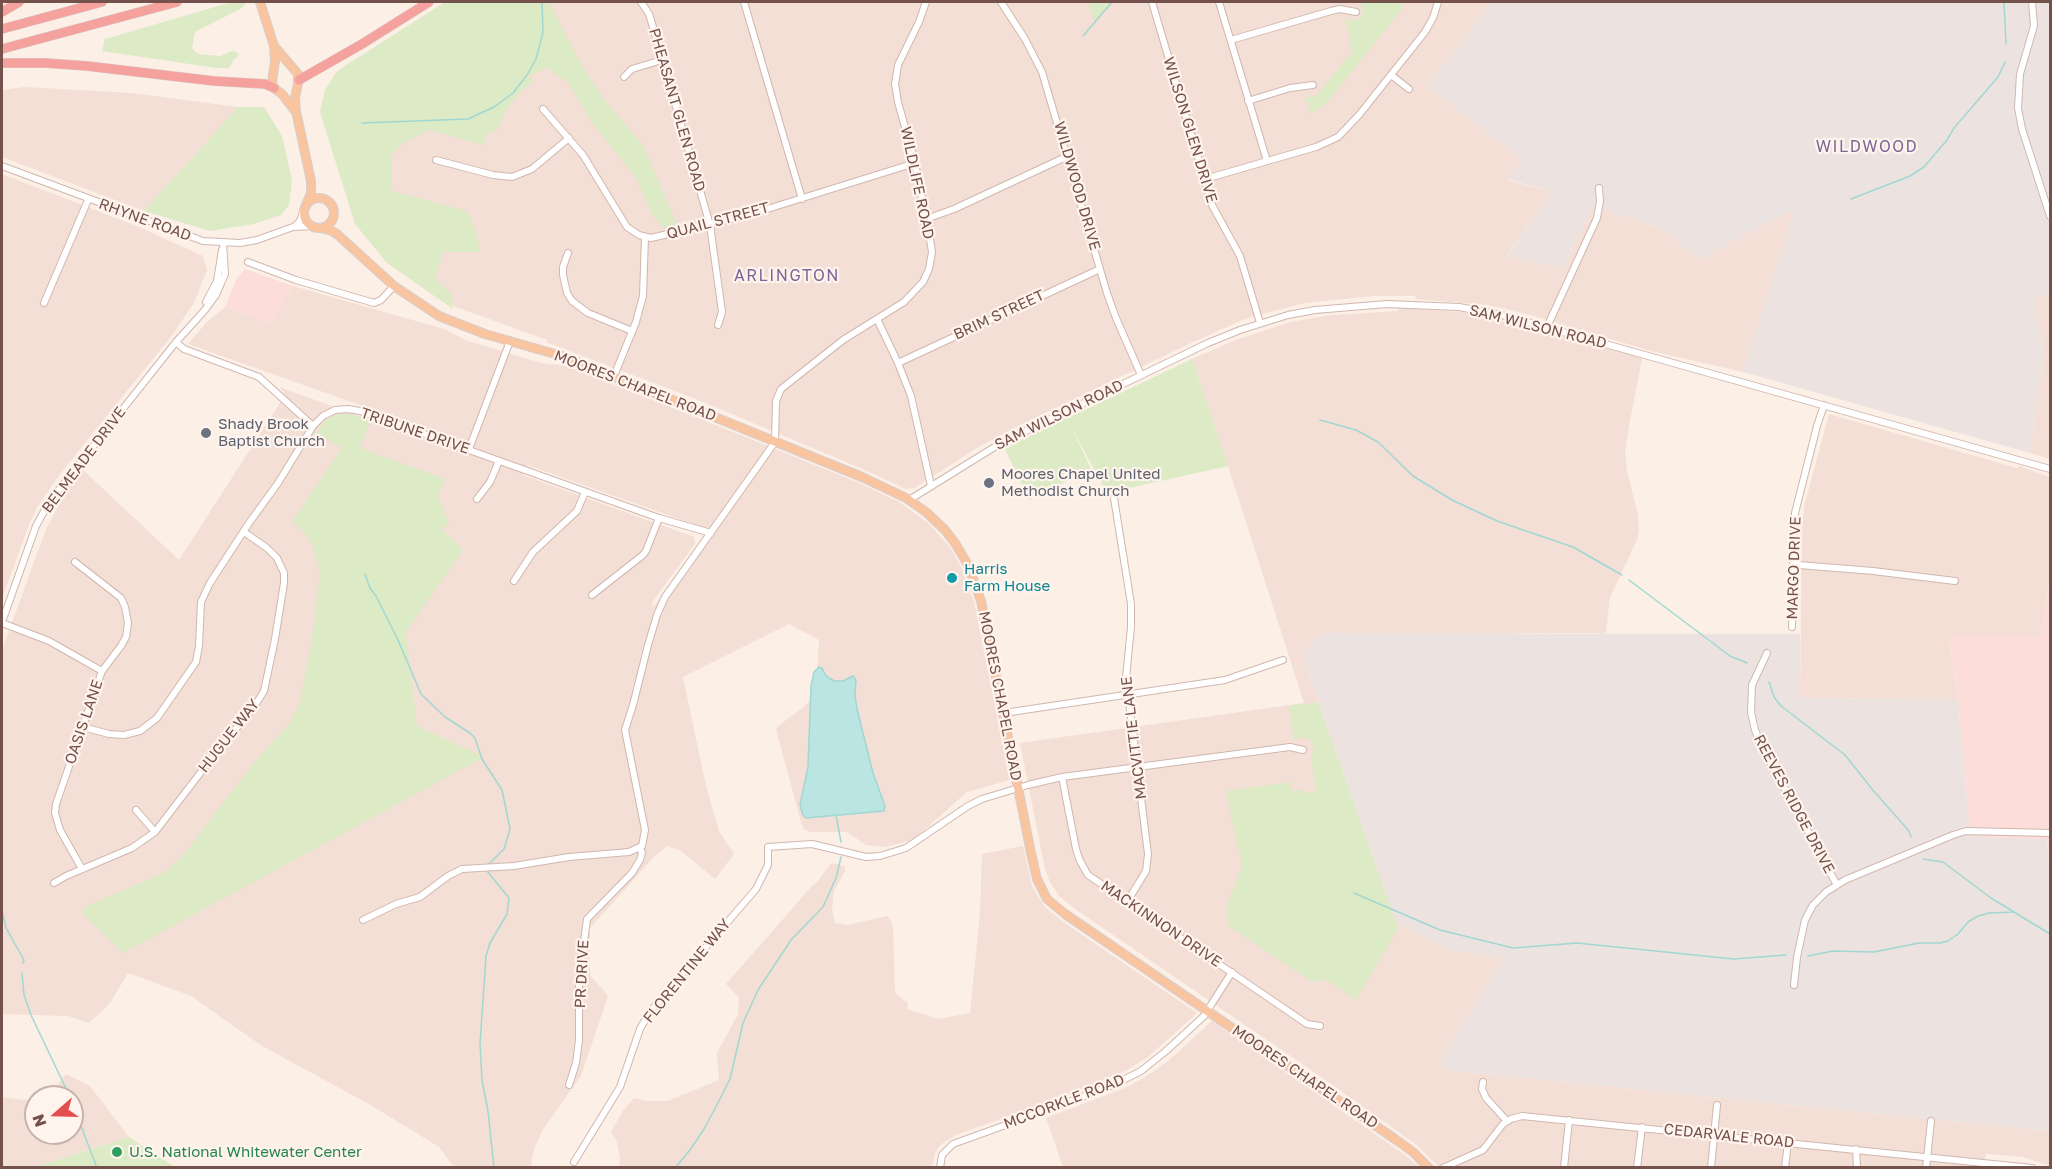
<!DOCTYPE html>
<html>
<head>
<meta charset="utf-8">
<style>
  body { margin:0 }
  #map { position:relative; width:2052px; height:1169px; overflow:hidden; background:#fcefe6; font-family:"Golos Text",sans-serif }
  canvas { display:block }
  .frame { position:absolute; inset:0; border:3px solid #75514b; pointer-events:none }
  .north { position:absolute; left:24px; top:1085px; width:60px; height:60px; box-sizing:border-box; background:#fff4ed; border:2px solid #c8b3ac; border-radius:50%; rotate:250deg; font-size:16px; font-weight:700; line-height:24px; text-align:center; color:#75514b }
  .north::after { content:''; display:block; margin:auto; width:21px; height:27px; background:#e34e4e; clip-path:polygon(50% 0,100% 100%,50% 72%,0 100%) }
</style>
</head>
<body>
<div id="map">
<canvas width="2052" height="1169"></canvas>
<div class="frame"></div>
<div class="north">N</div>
</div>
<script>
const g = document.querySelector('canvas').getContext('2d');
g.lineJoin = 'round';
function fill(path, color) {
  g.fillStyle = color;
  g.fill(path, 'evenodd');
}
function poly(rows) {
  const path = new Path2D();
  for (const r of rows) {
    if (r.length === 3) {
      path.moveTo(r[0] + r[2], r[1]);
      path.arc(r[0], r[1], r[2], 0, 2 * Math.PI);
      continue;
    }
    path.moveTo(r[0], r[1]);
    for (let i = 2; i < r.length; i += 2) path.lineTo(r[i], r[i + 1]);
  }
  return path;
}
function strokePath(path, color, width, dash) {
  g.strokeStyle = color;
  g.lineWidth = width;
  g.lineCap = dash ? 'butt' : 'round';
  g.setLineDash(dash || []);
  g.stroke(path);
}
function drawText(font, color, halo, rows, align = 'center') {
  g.font = font + ' "Golos Text",sans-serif';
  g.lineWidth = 4.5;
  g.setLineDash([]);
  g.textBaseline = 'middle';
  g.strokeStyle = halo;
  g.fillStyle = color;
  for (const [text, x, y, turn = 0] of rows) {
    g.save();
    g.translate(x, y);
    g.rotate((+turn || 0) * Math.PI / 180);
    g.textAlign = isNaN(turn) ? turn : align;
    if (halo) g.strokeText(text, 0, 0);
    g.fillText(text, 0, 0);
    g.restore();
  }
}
const residential = poly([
  [468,2,1493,2,1428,86,1523,161,1508,180,1552,192,1507,255,1563,268,1593,205,1665,230,1698,259,1795,209,1743,372,1651,351,1527,314,1488,305,1415,299,1416,296,1373,296,1305,303,1247,318,1191,343,1008,431,975,449,915,488,906,489,865,470,696,399,546,342,547,340,456,307,397,268,384,238,392,188,371,65],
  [25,87,132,93,238,107,144,211,2,157,2,90],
  [2,174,139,227,203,256,207,270,194,303,173,334,60,474,38,506,30,522,2,599],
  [293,286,444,329,468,341,541,363,567,366,768,446,710,530,527,465,523,475,694,537,695,544,653,601,652,609,702,538,710,541,773,448,859,483,899,502,928,523,950,547,961,567,974,602,1010,780,967,792,913,840,885,847,866,845,847,832,810,832,803,829,776,730,778,726,805,706,816,693,819,640,789,624,683,677,706,786,719,831,734,854,715,879,681,851,667,846,654,857,590,928,590,975,608,996,581,1076,544,1128,535,1146,531,1163,532,1167,454,1167,439,1147,369,1104,262,1046,191,996,128,973,110,1003,89,1023,68,1016,2,1014,2,650,46,529,67,490,83,470,179,560,280,403,284,392,279,387,429,441,433,431,188,344,207,322,225,307,270,323],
  [2050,294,2050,459,2030,453,2044,354,2034,297],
  [1398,308,1461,312,1543,330,1642,358,1629,426,1625,453,1627,471,1638,515,1639,530,1637,540,1610,597,1606,633,1323,633,1302,655,1396,922,1448,949,1504,958,1441,1058,1445,1070,2050,1131,2050,1166,2023,1157,1986,1154,1984,1168,1439,1167,1417,1145,1314,1072,1075,909,1059,896,1050,882,1045,869,1020,743,1304,703,1228,466,1192,359,1236,340,1290,322,1332,315,1398,311],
  [1829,414,2017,468,2019,466,2050,477,2050,577,2041,636,1949,636,1958,699,1800,698,1802,525,1805,503],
  [1023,846,1032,886,1045,907,1066,924,1197,1013,1148,1057,1125,1071,1059,1098,956,1135,940,1145,935,1153,932,1167,619,1167,620,1158,617,1142,611,1132,622,1112,634,1098,646,1101,668,1101,719,1080,717,1053,738,1014,739,997,726,984,812,886,818,881,831,863,845,866,845,871,834,891,832,910,835,923,847,925,888,916,893,925,895,993,908,1003,907,1009,938,1019,970,1013,980,913,982,854],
  [1212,1021,1405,1155,1420,1167,1063,1167,1046,1118,1125,1088,1142,1079,1167,1062],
  [66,1074,90,1086,129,1137,35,1167,2,1167,2,1097,23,1100,36,1099,36,1133,72,1133,72,1097,43,1097,51,1092]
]);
const commercial = poly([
  [245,269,293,286,270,323,225,307,237,278],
  [2050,577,2050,873,2047,839,1979,837,1969,824,1958,699,1949,636,2041,636]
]);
const industrial = poly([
  [1493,2,2050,2,2050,294,2034,297,2044,354,2030,453,1743,372,1794,210,1698,259,1665,230,1593,205,1563,268,1507,256,1552,192,1508,179,1522,160,1427,86],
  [1322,633,1800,634,1800,698,1958,699,1969,824,1980,837,2047,839,2050,873,2050,1131,1445,1070,1441,1058,1504,958,1448,949,1396,922,1302,655]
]);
const green = poly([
  [232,2,247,2,242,8,195,32,192,48,198,54,220,56,232,51,237,52,239,56,234,59,229,68,216,68,102,51,105,39],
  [445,2,549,2,577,57,601,96,642,144,678,227,664,228,652,215,637,179,591,121,567,81,546,68,530,75,533,82,523,89,505,111,497,130,486,134,484,145,429,130,402,144,391,156,392,191,467,211,477,236,480,252,443,252,435,279,452,294,453,309,387,263,355,224,320,112,325,90,337,71],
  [1088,2,1112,2,1094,21],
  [1360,2,1405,2,1403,7,1327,103,1310,114,1305,96,1310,98,1317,95,1351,53,1350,37,1345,18,1355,21,1359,19,1362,15,1363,7],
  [238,107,264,107,282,136,292,180,289,205,281,215,254,224,210,231,144,211],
  [1192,359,1228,466,1107,493,1070,425,1091,469,1029,500,1005,449,1065,417,1066,419],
  [338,414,351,414,370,420,360,448,445,479,437,496,449,523,442,529,463,550,406,632,417,726,484,757,123,953,81,912,87,906,165,872,185,853,253,764,290,723,300,702,313,632,320,572,312,544,303,531,292,522,342,448,316,433,326,420],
  [1318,702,1398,928,1356,1000,1327,980,1312,982,1227,925,1227,906,1242,867,1226,791,1290,782,1291,791,1304,790,1304,793,1316,792,1311,756,1314,747,1309,739,1302,737,1294,740,1289,706],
  [129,1137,175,1167,35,1167]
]);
const water = poly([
  [819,667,822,668,826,676,834,681,843,681,853,676,856,680,855,695,857,709,873,773,885,806,884,811,806,818,803,815,800,805,808,767,811,686,814,672,819,667]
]);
const stream = poly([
  [2004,2,2006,44],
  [1083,36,1112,2],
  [362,123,468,119,494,107,513,93,527,75,536,59,543,32,542,2],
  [1851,199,1910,176,1924,167,1947,140,1954,128,1998,77,2005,62],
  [1320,420,1356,430,1378,442,1413,476,1452,500,1497,521,1573,547,1622,575],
  [365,574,370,588,376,596,398,640,421,694,445,717,470,733,475,738,482,759,502,790,510,829,504,849,489,864],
  [1629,580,1730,656,1747,663],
  [1769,682,1774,697,1781,706,1845,755,1872,789,1909,831,1911,837],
  [836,815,841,842],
  [1923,859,1943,862,1991,898,2050,934],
  [487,871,509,898,507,914,490,943,486,956,480,1044,482,1080,488,1111,494,1168],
  [1354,893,1440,930,1513,948,1577,943,1734,959,1786,955],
  [2,910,6,928,24,960,23,963],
  [1808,956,1833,951,1874,952,1919,943,1940,943,1948,941,1958,934,1968,922,1978,916,1989,913,2013,912],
  [22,973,24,995,31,1015,70,1097],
  [72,1102,97,1168],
  [675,1168,690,1150,704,1129,720,1099,730,1079,743,1023,758,990,791,940,823,907,836,878,841,857]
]);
const minor = poly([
  [641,2,649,14,653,27,710,225,722,312,718,325],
  [744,2,802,199],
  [1001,2,1025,39,1042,72,1107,293,1116,318,1141,375],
  [1152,2,1212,205,1240,256,1260,323],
  [1219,2,1267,161],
  [2032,2,2034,26,2020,74,2018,108,2022,129,2050,216],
  [1231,40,1331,11,1340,9,1356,12],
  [1391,75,1409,89],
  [624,77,632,69,662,60],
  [1248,101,1290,88,1313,85],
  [543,109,583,155,627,227,639,235,651,238,748,215,915,163],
  [436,160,493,175,512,177,532,169,569,138],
  [2,166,203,241,240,243,257,240,293,227,312,226],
  [1205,179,1316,147,1338,137,1359,115,1425,32,1433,18,1438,2],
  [926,219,954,209,1068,156],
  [294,227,300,221,304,209],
  [568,253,563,267,563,275,567,293,572,301,588,313,632,331],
  [248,262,296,280,374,303,381,300,394,286],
  [206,302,217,281,222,250],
  [44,303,88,200],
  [877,319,898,363,911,396,931,486],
  [1547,327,1597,218,1600,201,1599,188],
  [176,342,184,349,259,377,313,426],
  [898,363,1100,269],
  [614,376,636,322,643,296,645,237],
  [469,449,510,341],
  [1114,498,1131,604,1131,627,1126,678,1148,854,1146,871,1127,902],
  [477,499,490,482,499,461],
  [909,500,1001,443,1208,343,1240,330,1288,315,1315,310,1387,304,1459,307,1506,316,2050,469],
  [75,562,121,598,125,607,128,623,126,637,121,646,102,671,56,804,55,813,60,830,82,869],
  [1793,563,1799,565,1873,571,1955,581],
  [514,581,533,552,577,511,585,492],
  [592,595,643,555,646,551,659,518],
  [2,622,36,526,49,502,176,342,204,311,216,295,225,274,223,243],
  [2,623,49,641,102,671],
  [1792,627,1795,513,1817,426,1824,405],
  [1767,653,1752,685,1751,712,1755,730,1763,749,1837,885],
  [1004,713,1225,680,1283,660],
  [83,727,109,734,124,735,140,731,157,718,196,662,199,646,201,602,210,583,249,523,278,483,313,426,323,416,335,410,348,409,360,411,659,518,711,533],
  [1062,777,1076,849,1080,861,1088,875,1307,1024,1320,1026],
  [136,810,155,832],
  [54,883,66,876,132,848,155,832,214,755,254,707,264,691,275,639,284,583,284,573,277,558,267,548,244,532],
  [363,920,396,904,420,897,448,876,462,869,514,866,569,857,629,852,642,846,645,830,625,730,633,705,648,645,657,615,665,597,775,442,776,401,781,389,843,340,904,302,923,282,929,269,932,252,930,239,915,163,898,102,895,84,898,65,919,22,926,2],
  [1794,985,1797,957,1805,920,1813,905,1826,892,1845,880,1953,835,1966,831,2050,833],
  [1483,1082,1482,1089,1486,1098,1507,1121],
  [569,1085,576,1063,579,1040,579,978,587,919,632,873,640,860,642,853,640,848],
  [1856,1149,1857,1168],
  [574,1162,620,1087,640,1029,649,1013,756,889,768,865,768,847,812,844,866,857,880,856,906,848,968,806,982,799,1028,785,1062,777,1290,747,1303,750],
  [940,1168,942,1155,953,1144,1061,1105,1113,1085,1141,1071,1166,1051,1204,1016,1232,972],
  [1443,1168,1483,1150,1503,1124,1511,1119,1522,1116,2032,1168],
  [1564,1168,1569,1120],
  [1637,1168,1642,1127],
  [1711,1168,1717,1105],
  [1785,1168,1788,1142],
  [1926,1168,1931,1121]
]);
const major = poly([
  [260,2,274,46,275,61,272,82,274,88,282,94,295,111],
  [274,46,298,74,298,84,295,97,296,111,311,181,311,193,306,205],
  [319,213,15],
  [321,228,332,231,338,235,394,286,439,316,485,334,562,356,700,411,862,477,906,498,926,512,945,530,955,543,968,565,981,601,1031,853,1037,879,1047,899,1065,914,1395,1139,1413,1152,1429,1168]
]);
const highway = poly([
  [2,12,19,2],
  [2,29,102,2],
  [2,49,177,2],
  [2,63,45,63,87,66,214,81,265,84,274,88],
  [299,80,362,44,429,2]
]);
const markers = [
  [206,433,6,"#6b7280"],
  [989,483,6,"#6b7280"],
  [952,578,6,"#0f9aa8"],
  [117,1152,6,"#2e9e5b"]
];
const streetNames = [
  ["PHEASANT GLEN ROAD",677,110,74],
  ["WILSON GLEN DRIVE",1190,130,73],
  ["WILDLIFE ROAD",917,183,78],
  ["WILDWOOD DRIVE",1077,186,74],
  ["RHYNE ROAD",145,220,20],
  ["QUAIL STREET",718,221,-15],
  ["BRIM STREET",999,315,-25],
  ["SAM WILSON ROAD",1538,327,14],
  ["MOORES CHAPEL ROAD",635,386,21],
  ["SAM WILSON ROAD",1059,415,-26],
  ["TRIBUNE DRIVE",415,431,19],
  ["BELMEADE DRIVE",84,460,-53],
  ["MARGO DRIVE",1794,568,-88],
  ["MOORES CHAPEL ROAD",1000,696,79],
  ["OASIS LANE",84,722,-71],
  ["HUGUE WAY",229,736,-52],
  ["MACVITTIE LANE",1134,738,-97],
  ["REEVES RIDGE DRIVE",1794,804,62],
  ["MACKINNON DRIVE",1161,924,34],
  ["FLORENTINE WAY",687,971,-51],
  ["PR DRIVE",582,974,-87],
  ["MOORES CHAPEL ROAD",1305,1077,34],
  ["MCCORKLE ROAD",1064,1102,-21],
  ["CEDARVALE ROAD",1729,1136,6]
];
const worshipNames = [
  ["Shady Brook",218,424],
  ["Baptist Church",218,441],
  ["Moores Chapel United",1001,474],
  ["Methodist Church",1001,491]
];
const cultureNames = [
  ["Harris",964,569],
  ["Farm House",964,586]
];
const leisureNames = [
  ["U.S. National Whitewater Center",129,1152]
];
const neighbourhoodNames = [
  ["WILDWOOD",1867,147],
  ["ARLINGTON",787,276]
];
fill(residential, '#f3dfd5');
fill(commercial, '#fcddda');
fill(industrial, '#ece3e0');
fill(green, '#dceac5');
fill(water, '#bbe5e2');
strokePath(water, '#a1d7d3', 1.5);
strokePath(stream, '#a1d7d3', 1.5);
strokePath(minor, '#d0b7af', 8);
strokePath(major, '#d8cecd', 10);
strokePath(highway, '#d8cecd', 10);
strokePath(minor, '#fff', 6);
strokePath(major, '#f9c4a0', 8);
strokePath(highway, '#f5a29e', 9);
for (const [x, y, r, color] of markers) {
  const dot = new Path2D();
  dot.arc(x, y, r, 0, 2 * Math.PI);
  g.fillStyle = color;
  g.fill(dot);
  strokePath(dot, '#fff4ed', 2);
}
drawText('15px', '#75514b', '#fff4ed', streetNames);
drawText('15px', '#5b616d', '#fff4ed', worshipNames, 'left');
drawText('15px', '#0d838f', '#fff4ed', cultureNames, 'left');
drawText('15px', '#27864d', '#fff4ed', leisureNames, 'left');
g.letterSpacing = '1.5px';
drawText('16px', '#7d6798', '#fff4ed', neighbourhoodNames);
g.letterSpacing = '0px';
</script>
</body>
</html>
